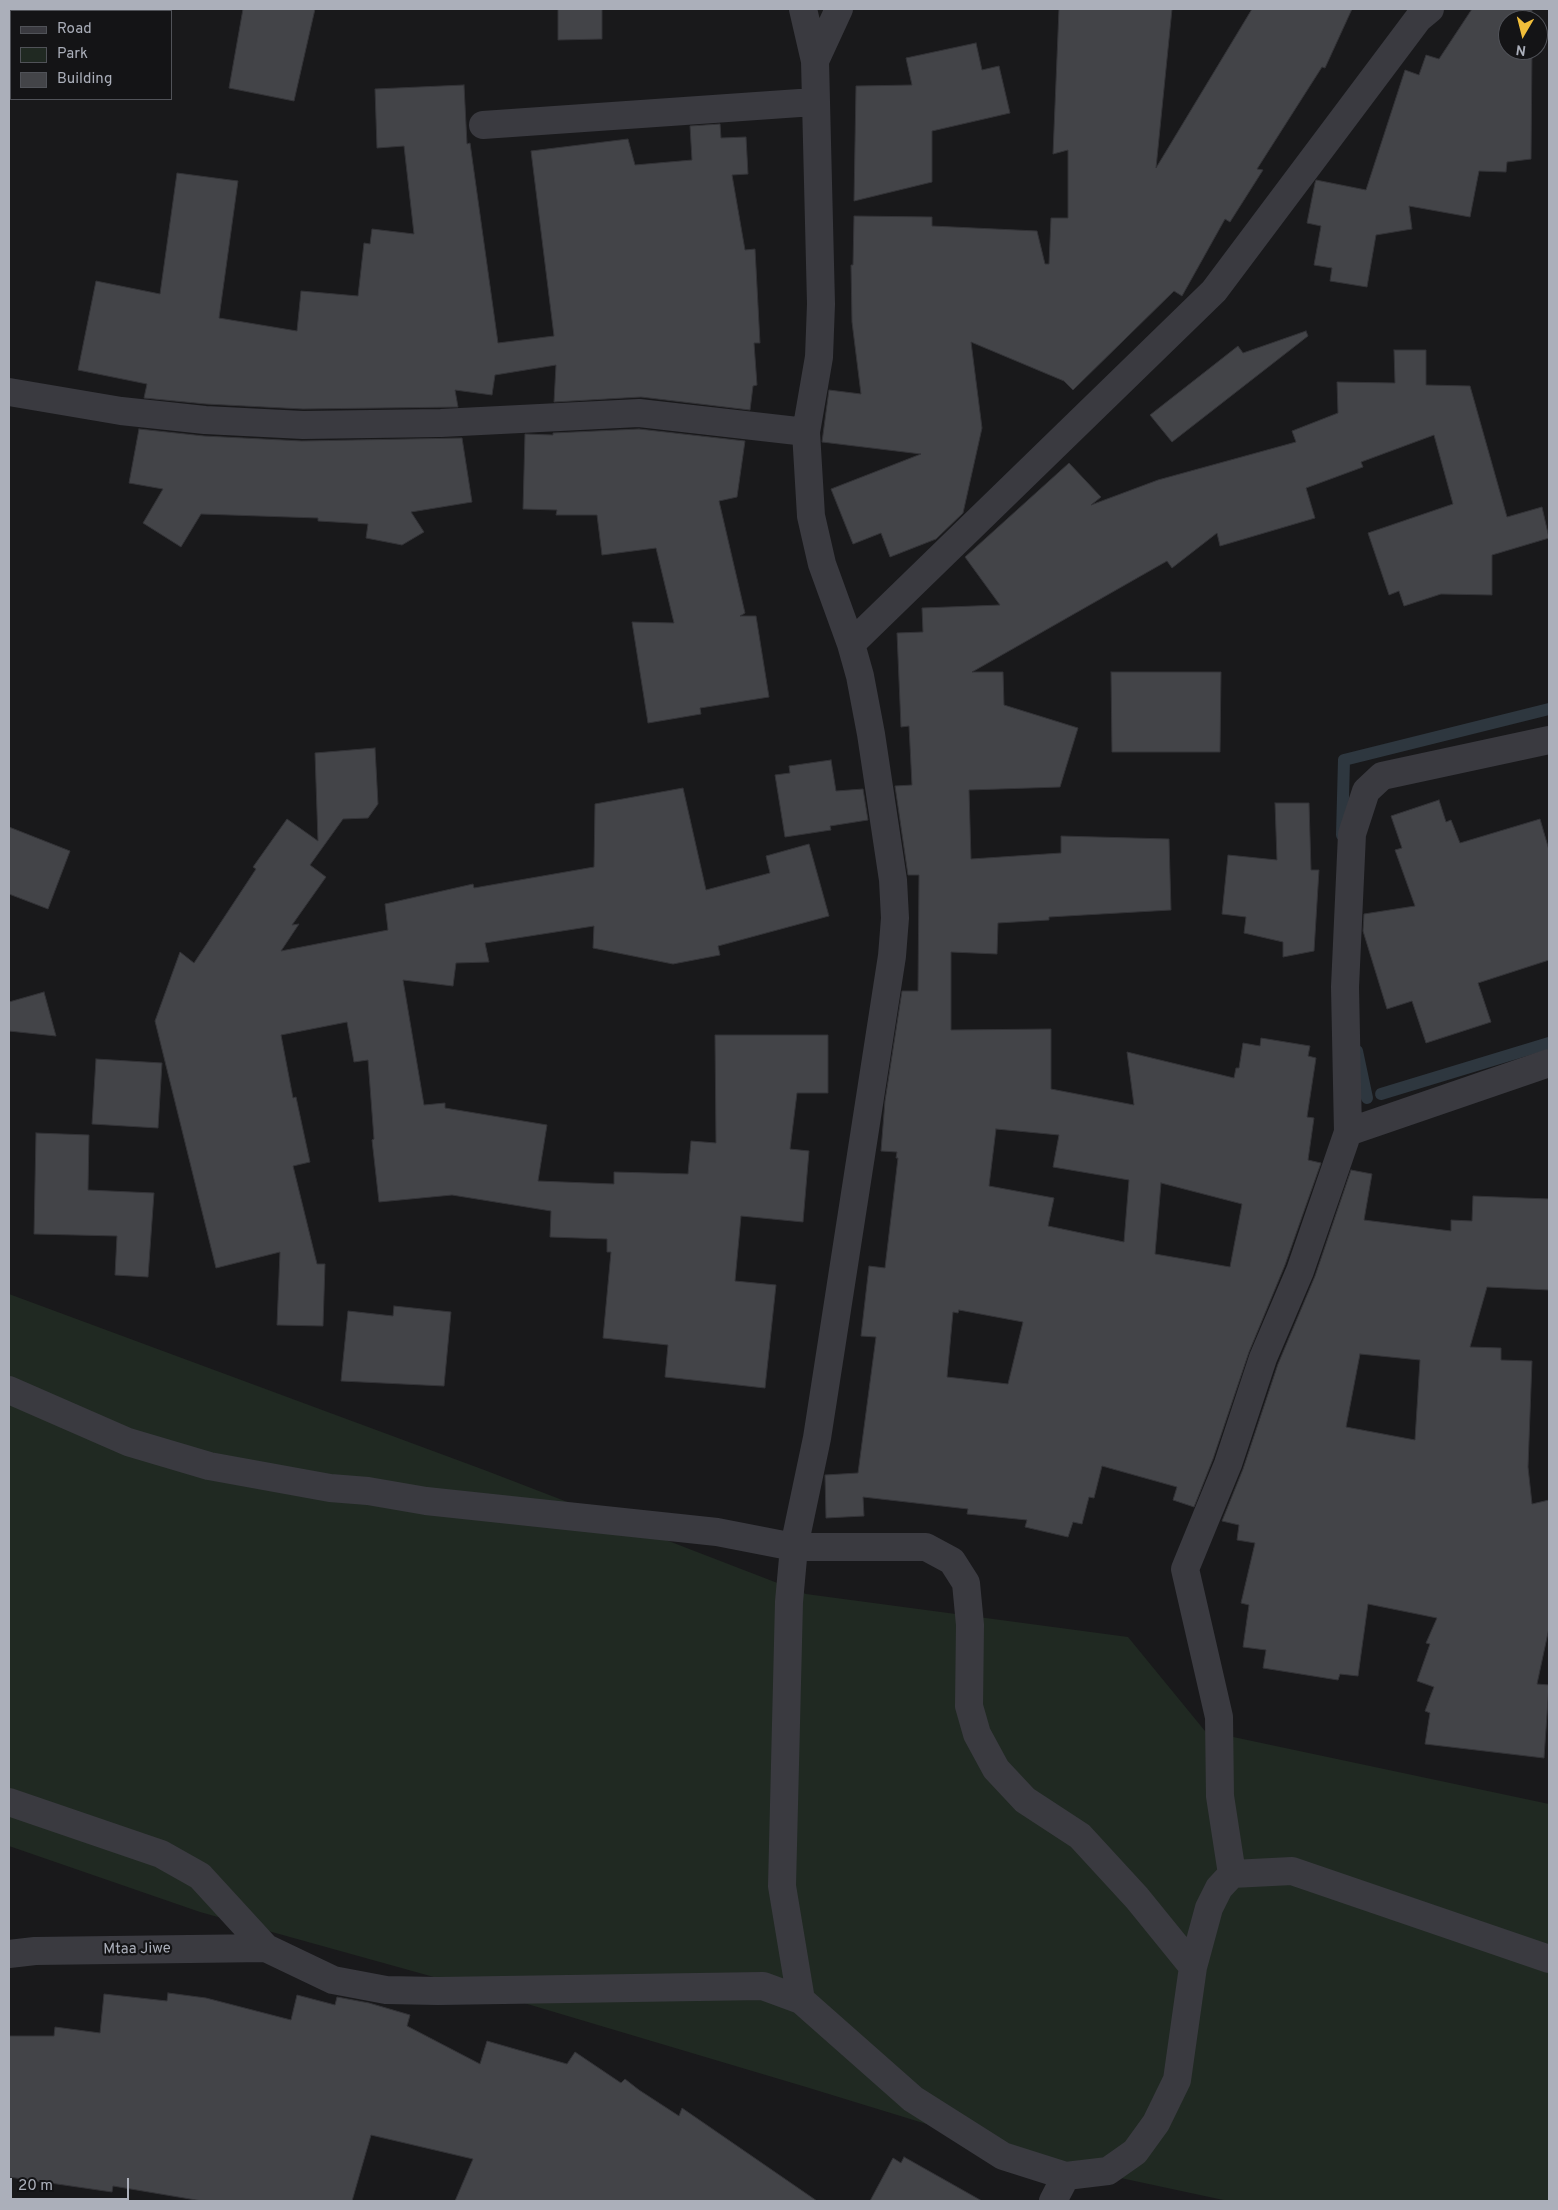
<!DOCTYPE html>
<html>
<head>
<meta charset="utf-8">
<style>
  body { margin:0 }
  #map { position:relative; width:1558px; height:2210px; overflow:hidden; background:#19191b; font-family:Overpass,sans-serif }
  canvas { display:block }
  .frame { position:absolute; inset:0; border:10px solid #abafba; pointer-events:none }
  .legend { position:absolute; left:10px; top:10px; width:162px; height:90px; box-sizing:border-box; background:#141416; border:1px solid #505258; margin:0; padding:6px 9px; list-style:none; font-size:15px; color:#abafba }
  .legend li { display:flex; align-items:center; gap:10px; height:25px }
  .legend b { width:25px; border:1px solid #505258 }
  .north { position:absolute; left:1498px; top:10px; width:50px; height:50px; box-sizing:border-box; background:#141416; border:1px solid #505258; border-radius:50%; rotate:188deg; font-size:14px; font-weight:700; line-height:20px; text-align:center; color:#abafba }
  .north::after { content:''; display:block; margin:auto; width:18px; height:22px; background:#f1be3a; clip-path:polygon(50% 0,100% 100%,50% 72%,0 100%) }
  .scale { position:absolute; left:10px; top:2178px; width:119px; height:22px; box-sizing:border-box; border:2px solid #abafba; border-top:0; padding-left:6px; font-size:15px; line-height:18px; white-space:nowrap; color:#abafba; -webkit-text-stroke:4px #141416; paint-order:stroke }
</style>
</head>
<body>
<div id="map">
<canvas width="1558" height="2210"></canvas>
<div class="frame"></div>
<ul class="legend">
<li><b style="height:6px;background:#3a3a40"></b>Road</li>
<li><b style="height:14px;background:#202922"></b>Park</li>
<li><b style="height:14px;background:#434448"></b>Building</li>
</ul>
<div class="north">N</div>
<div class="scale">20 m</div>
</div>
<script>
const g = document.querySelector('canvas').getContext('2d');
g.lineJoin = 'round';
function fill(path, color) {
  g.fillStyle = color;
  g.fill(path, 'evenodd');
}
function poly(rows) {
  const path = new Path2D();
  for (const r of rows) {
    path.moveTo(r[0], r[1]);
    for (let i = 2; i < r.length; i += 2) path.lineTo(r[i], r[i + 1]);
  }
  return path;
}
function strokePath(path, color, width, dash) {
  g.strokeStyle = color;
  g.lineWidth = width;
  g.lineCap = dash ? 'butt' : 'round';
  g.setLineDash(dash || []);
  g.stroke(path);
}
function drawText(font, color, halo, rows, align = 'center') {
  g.font = font + ' Overpass,sans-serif';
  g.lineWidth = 4.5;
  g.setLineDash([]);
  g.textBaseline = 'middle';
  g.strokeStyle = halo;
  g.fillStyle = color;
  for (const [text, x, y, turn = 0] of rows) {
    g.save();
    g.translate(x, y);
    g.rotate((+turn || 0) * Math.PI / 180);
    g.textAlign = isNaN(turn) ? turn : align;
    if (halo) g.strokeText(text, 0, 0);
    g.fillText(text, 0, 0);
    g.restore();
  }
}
const green = poly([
  [9,1294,487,1471,806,1594,1128,1637,1205,1731,1549,1804,1549,2201,1228,2201,1060,2165,806,2087,477,1989,200,1912,9,1846]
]);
const stream = poly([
  [1342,835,1344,760,1549,709],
  [1357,1051,1367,1098],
  [1381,1094,1549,1043]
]);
const building = poly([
  [243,9,315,9,294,101,229,88,243,9],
  [558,9,602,9,602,39,558,40,558,9],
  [1059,9,1172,9,1156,168,1252,9,1352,9,1325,68,1322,67,1257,169,1263,170,1230,222,1225,219,1182,296,1174,291,1073,390,1064,381,971,342,982,428,963,513,936,539,890,557,881,533,853,544,831,489,921,454,822,442,829,390,861,394,852,322,851,265,853,265,854,216,932,217,932,226,1037,231,1045,264,1049,264,1051,218,1068,218,1068,150,1053,154,1059,9],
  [1472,9,1532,9,1532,20,1508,20,1508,50,1532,50,1531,159,1507,162,1506,172,1479,171,1470,217,1409,206,1412,229,1376,235,1367,287,1330,281,1332,268,1314,265,1321,226,1307,223,1315,183,1316,180,1366,190,1405,70,1419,75,1426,55,1439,59,1472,9],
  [976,43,982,70,999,66,1010,113,932,131,932,182,854,201,856,86,912,85,906,58,976,43],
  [464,85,467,144,470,143,498,343,554,336,531,151,628,139,635,165,692,160,690,126,720,124,721,138,746,137,748,174,732,175,745,250,755,249,760,343,754,343,757,385,753,386,750,410,641,397,554,402,556,365,495,375,492,395,455,390,458,407,303,409,206,404,144,398,147,384,78,370,96,281,160,294,177,173,238,181,219,318,297,331,301,291,358,296,364,243,370,244,372,229,414,234,404,146,377,148,375,89,464,85],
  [1306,331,1308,336,1172,442,1150,415,1238,346,1243,353,1306,331],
  [1394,350,1426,350,1426,385,1470,386,1507,517,1542,507,1549,538,1492,555,1492,595,1441,594,1404,606,1399,591,1389,595,1368,533,1453,504,1434,435,1361,462,1363,467,1306,488,1315,518,1220,546,1217,533,1172,568,1167,561,972,672,1003,672,1004,705,1078,728,1060,787,969,790,971,859,1061,853,1061,836,1169,839,1171,910,1049,917,1049,920,998,923,997,954,951,952,951,1030,1051,1029,1051,1089,1134,1105,1127,1052,1234,1078,1236,1068,1239,1068,1243,1043,1260,1046,1261,1038,1310,1046,1308,1056,1316,1058,1307,1117,1314,1118,1308,1160,1321,1163,1285,1265,1249,1352,1213,1459,1194,1507,1173,1500,1177,1487,1102,1466,1094,1498,1089,1497,1082,1524,1073,1522,1068,1537,1025,1527,1027,1520,967,1514,968,1509,863,1497,864,1516,826,1518,825,1475,858,1473,876,1337,861,1336,869,1266,885,1268,898,1158,896,1158,897,1152,881,1151,885,1101,902,991,918,991,919,875,908,875,895,786,912,785,909,726,901,727,897,633,923,632,922,608,1000,605,965,557,1069,463,1101,497,1091,505,1158,480,1296,442,1292,431,1338,413,1337,382,1395,383,1394,350],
  [996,1129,1059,1135,1053,1167,1129,1180,1124,1242,1048,1226,1054,1198,989,1186,996,1129],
  [1161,1183,1242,1204,1230,1267,1155,1254,1161,1183],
  [959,1310,1023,1322,1008,1384,947,1377,953,1312,958,1313,959,1310],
  [139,429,204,436,302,441,462,438,472,502,411,512,424,532,402,545,366,538,368,524,318,521,318,518,201,514,181,547,143,523,163,489,129,483,139,429],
  [639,429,745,441,737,497,719,501,745,613,740,616,756,616,769,697,700,708,701,714,648,723,632,622,674,623,656,548,602,555,597,515,556,515,557,510,523,509,525,434,553,435,553,433,639,429],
  [1111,672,1221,672,1220,752,1112,752,1111,672],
  [375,748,378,804,368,818,343,819,310,865,326,877,292,925,299,924,281,951,388,930,385,904,473,884,474,888,594,867,595,804,683,788,706,890,770,873,766,856,809,844,829,916,718,946,720,955,673,964,593,948,594,926,485,943,489,962,456,963,453,986,403,980,424,1105,445,1103,445,1108,547,1125,538,1181,614,1184,614,1172,688,1174,691,1141,716,1143,715,1035,828,1035,828,1093,797,1093,790,1149,809,1151,803,1222,741,1216,735,1281,776,1285,765,1388,665,1377,668,1345,603,1338,611,1252,607,1252,607,1239,550,1237,551,1211,452,1195,379,1202,372,1140,374,1139,368,1060,354,1062,347,1022,281,1035,293,1098,296,1097,310,1162,293,1166,317,1264,325,1264,323,1326,277,1325,280,1252,216,1268,155,1021,180,952,194,963,256,869,253,867,287,819,318,841,315,753,375,748],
  [831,760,836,791,863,789,868,820,830,826,831,830,785,837,775,775,790,773,789,766,831,760],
  [1439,800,1446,822,1451,820,1460,843,1540,819,1549,850,1549,960,1478,983,1491,1022,1426,1043,1412,1001,1387,1009,1363,931,1364,914,1415,906,1395,850,1402,848,1391,816,1439,800],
  [1275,803,1309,803,1311,870,1319,870,1314,951,1283,957,1283,942,1244,933,1246,917,1222,914,1228,855,1277,860,1275,803],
  [9,827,70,851,48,909,9,894,9,827],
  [44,992,56,1036,9,1031,9,1002,44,992],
  [96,1059,162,1063,158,1128,92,1124,96,1059],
  [36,1133,89,1135,88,1190,154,1193,148,1277,115,1275,117,1236,34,1234,36,1133],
  [1351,1170,1372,1174,1364,1220,1451,1231,1451,1220,1472,1221,1473,1196,1549,1199,1549,1290,1487,1287,1470,1347,1501,1348,1501,1360,1532,1361,1528,1467,1532,1504,1549,1500,1549,1628,1537,1684,1549,1685,1544,1758,1425,1744,1430,1713,1425,1711,1434,1687,1417,1681,1430,1644,1426,1643,1437,1618,1368,1604,1358,1676,1340,1674,1338,1680,1263,1668,1266,1650,1243,1647,1249,1605,1241,1603,1255,1543,1237,1540,1239,1525,1222,1521,1243,1469,1278,1364,1315,1276,1351,1170],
  [1360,1354,1420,1360,1415,1440,1346,1427,1360,1354],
  [394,1306,451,1312,444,1386,341,1381,348,1311,393,1316,394,1306],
  [168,1993,206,1998,291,2020,297,1995,335,2005,337,1997,369,2003,410,2015,407,2026,480,2064,487,2041,567,2064,575,2052,621,2083,625,2079,639,2090,679,2116,682,2108,817,2201,455,2201,473,2159,371,2135,352,2201,202,2201,113,2186,112,2192,9,2177,9,2036,54,2036,55,2027,100,2033,104,1994,167,2001,168,1993],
  [904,2157,982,2201,870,2201,893,2158,901,2163,904,2157]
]);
const minor = poly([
  [815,61,839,9],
  [483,125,814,102],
  [9,392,121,411,205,420,303,425,441,423,639,413,806,432],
  [851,644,1214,291,1418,19,1430,9],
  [1348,1132,1549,1063],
  [9,1390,128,1442,209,1466,330,1488,368,1491,426,1501,717,1532,794,1547,926,1547,952,1561,966,1583,970,1625,969,1706,977,1734,996,1769,1025,1800,1080,1836,1137,1898,1193,1967],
  [9,1802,161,1854,200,1876,266,1948,333,1980,386,1990,438,1991,763,1986,801,2000,913,2099,1003,2156,1066,2176,1108,2171,1135,2152,1156,2123,1177,2080,1193,1967,1209,1908,1219,1888,1232,1874,1292,1871,1549,1959],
  [1232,1874,1220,1796,1219,1717,1185,1569,1228,1464,1263,1358,1300,1271,1348,1132,1345,987,1352,834,1366,791,1382,776,1549,740],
  [9,1954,35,1951,266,1948],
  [801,2000,782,1886,789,1602,794,1547,817,1438,892,956,895,918,893,880,871,734,860,676,851,644,822,564,811,516,806,432,819,357,821,304,815,61,803,9],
  [1053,2201,1066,2176]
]);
const streetNames = [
  ["Mtaa Jiwe",137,1950,-1]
];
fill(green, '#202922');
strokePath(stream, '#2e373f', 12);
fill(building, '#434448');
strokePath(building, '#333337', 1);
strokePath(minor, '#3a3a40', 28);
drawText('15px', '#abafba', '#141416', streetNames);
</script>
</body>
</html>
